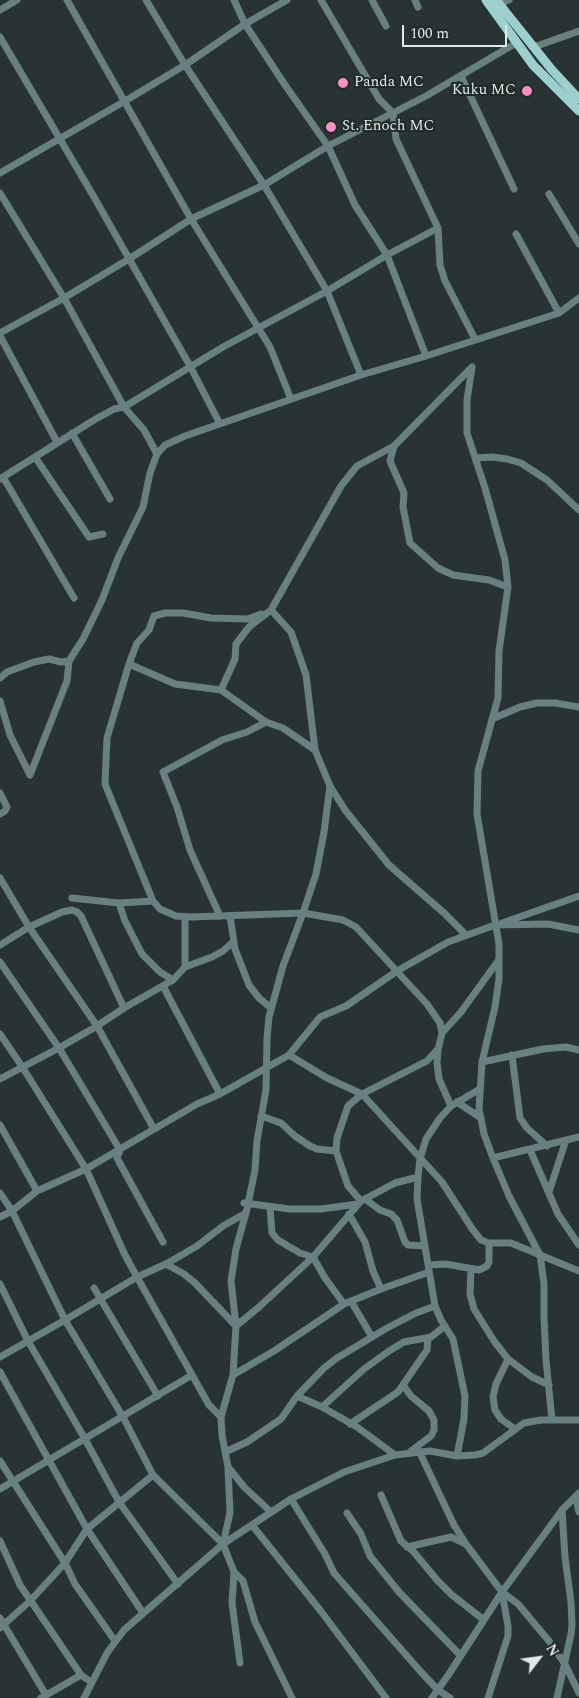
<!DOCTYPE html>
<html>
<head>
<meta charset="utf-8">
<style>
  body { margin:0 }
  #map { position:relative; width:579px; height:1698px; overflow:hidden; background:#283433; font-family:Spectral,serif }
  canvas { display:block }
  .north { position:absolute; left:514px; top:1633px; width:50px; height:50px; -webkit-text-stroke:4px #1f2a29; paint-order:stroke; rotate:60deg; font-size:14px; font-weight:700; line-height:20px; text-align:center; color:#e2e9e9 }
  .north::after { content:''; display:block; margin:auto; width:18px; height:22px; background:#e2e9e9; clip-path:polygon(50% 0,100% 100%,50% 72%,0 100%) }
  .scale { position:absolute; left:402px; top:25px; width:105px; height:22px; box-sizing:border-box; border:2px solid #e2e9e9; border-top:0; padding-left:6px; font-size:15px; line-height:18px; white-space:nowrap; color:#e2e9e9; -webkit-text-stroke:4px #1f2a29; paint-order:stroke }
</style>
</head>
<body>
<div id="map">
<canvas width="579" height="1698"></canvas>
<div class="north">N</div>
<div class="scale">100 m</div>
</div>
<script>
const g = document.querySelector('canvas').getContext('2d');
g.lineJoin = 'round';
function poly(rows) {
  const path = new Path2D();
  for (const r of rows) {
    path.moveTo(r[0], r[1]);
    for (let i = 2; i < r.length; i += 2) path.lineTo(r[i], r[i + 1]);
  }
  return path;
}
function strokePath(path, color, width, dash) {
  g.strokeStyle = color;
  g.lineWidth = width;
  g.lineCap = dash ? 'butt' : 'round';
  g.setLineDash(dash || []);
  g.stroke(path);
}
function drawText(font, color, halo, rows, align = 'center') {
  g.font = font + ' Spectral,serif';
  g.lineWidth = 4;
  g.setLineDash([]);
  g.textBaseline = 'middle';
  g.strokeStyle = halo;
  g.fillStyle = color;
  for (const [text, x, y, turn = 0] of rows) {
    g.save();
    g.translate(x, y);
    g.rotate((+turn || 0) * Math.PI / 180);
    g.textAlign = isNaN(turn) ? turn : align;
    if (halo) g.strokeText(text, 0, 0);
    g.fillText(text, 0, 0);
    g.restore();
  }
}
const minor = poly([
  [67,0,191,219,270,347,291,399],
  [146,0,185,65,264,185,327,291,361,375],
  [234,0,245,24,285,85,328,146,355,205,387,255,426,356],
  [321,0,379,99,393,113,396,139,438,228,440,265,445,281,475,339],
  [372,0,386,26],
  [415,0,418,7],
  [499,4,509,0],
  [0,10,17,0],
  [0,37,94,197,190,366,220,424],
  [534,47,579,31],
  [461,76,514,189],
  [0,173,125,101,185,65,245,24,287,0],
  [0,193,64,298,124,407,144,430,157,454],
  [549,194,579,244],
  [516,234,559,313],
  [0,333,64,298,129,259,191,219,264,185,328,146,426,96,516,43],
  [0,336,57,442],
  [472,367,467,400,467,433,485,488,505,560,508,587,499,651,498,698,478,771,477,814,499,944,499,979,495,1007,482,1062,479,1109,484,1134,493,1158,509,1196,540,1255,544,1284,544,1317,546,1360,552,1420],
  [72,433,110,499],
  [394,446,390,461,404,493,403,507,410,543,438,568,453,575,489,580,508,587],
  [35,457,89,537,103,534],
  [475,458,492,457,507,459,521,463,547,480,579,510],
  [3,477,74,598],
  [0,479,94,420,114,409,124,407,223,347,327,291,387,255,438,228],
  [271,610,249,627,236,644,235,659,221,690,175,684,129,664,107,738,105,784,153,901,160,909,176,916,191,917,303,913,343,920,356,927,427,1004,440,1023,442,1033,438,1050,437,1063,439,1079,451,1106],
  [129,664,137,643,149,630,154,616,165,613,183,613,211,618,248,619,261,614],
  [0,678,7,672,34,662,49,659,61,662,69,661],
  [221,690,266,722,283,728,315,750],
  [0,701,10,735,30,775],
  [492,719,520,707,537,703,555,703,579,707],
  [30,775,67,681,69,661,83,639,102,600,118,558,143,507,150,473,157,454,165,445,185,436,361,375,426,356,559,313,579,298],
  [0,793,7,807,5,811,0,814],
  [0,878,29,927,97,1026,154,1129],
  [72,898,119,903,153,901],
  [119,903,125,921,142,954,160,972,173,980],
  [220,916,190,850,177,807,163,772,222,740,247,732,266,722],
  [230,916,235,949,249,985,259,998,271,1008],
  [502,923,579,896],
  [466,935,444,913,389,865,345,810,330,786,315,750,306,675,291,632,271,610,341,486,357,466,394,446,472,367],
  [0,945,29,927,62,912,72,910,77,912,81,916,124,1008],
  [0,962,59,1048,120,1150,117,1158,163,1242],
  [185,967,212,957,223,951,234,941],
  [163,986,220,1094],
  [442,1033,461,1012,498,961],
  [0,1034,23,1068,86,1169,125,1255,137,1277,209,1405,221,1417],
  [289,1055,327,1078,362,1094,442,1182,473,1230,481,1240,489,1243,511,1243,579,1271],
  [512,1055,520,1118,527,1128,547,1146],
  [482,1062,543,1049,566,1047,579,1050],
  [0,1079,59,1048,97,1026,124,1008,173,980,185,967,185,917],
  [457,1102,481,1118],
  [261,1116,281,1123,295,1136,310,1146,317,1149,336,1151],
  [0,1125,37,1191],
  [530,1150,558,1214,579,1245],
  [493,1158,579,1137],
  [549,1192,566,1140],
  [0,1193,12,1211,65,1320,123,1417,153,1475],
  [365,1199,380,1210,391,1214,397,1220,405,1242,408,1245,425,1246],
  [361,1201,348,1186,336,1151,337,1138,348,1106,362,1094,427,1061,437,1050],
  [244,1203,290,1209,321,1209,358,1204],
  [270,1207,272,1233,278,1240,288,1246,300,1253,313,1257,325,1278,344,1304],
  [349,1214,365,1242,373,1271,381,1289],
  [0,1217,12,1211,37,1191,86,1169,197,1104,220,1094,289,1055,320,1017,346,1006,397,971,448,942,495,925,548,924,579,930],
  [166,1264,184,1274,195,1283,236,1326,259,1307,313,1257,361,1201,395,1183,418,1177],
  [428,1265,446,1264,479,1270,487,1266,489,1262,489,1243],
  [471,1270,470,1294,474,1309,494,1341,508,1359,532,1377,549,1385],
  [0,1284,28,1341,85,1439,119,1502,178,1584],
  [94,1288,158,1396],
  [351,1301,372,1337],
  [0,1357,65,1320,137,1277,166,1264,197,1246,223,1226,246,1213],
  [508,1359,496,1384,493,1397,495,1410,501,1419,515,1429],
  [0,1372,87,1529,143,1613],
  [233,1375,274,1351,344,1304,381,1289,429,1272],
  [403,1385,411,1396,429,1411,434,1420,434,1430,431,1436,411,1451],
  [322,1407,364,1369,389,1351,404,1342,431,1337,445,1326],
  [350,1424,398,1392,427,1350,428,1338],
  [419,1451,454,1525,466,1544,502,1592,518,1604,549,1641,565,1664,579,1693],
  [225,1452,247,1442,281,1419,297,1396],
  [395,1455,357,1427,322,1407,297,1396,324,1368,337,1358,387,1328,416,1313,435,1306],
  [457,1456,464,1419,465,1396,453,1339,441,1320,435,1306,417,1199,418,1177,420,1159,426,1139,440,1118,451,1106,480,1089],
  [0,1461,65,1563,75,1584,115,1641],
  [0,1489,192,1375],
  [381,1495,401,1541,413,1551,437,1580,452,1595,484,1620],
  [576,1498,579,1512],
  [291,1499,325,1554,334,1573,421,1672,438,1690,450,1698],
  [271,1512,245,1488,228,1467,222,1435,221,1417,233,1375,236,1326,231,1281,236,1249,247,1209,255,1170,257,1141,266,1090,267,1038,269,1017,283,966,303,913,316,874,324,832,330,786],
  [347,1513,361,1534,370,1556,399,1592,460,1655],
  [252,1525,320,1610,386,1698],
  [0,1541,20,1585,81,1675,91,1682],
  [223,1544,230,1513,228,1468],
  [407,1547,451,1537,466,1544],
  [234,1572,243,1581,255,1622,292,1698],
  [0,1618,46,1695],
  [0,1628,30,1601,65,1563,87,1529,153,1475,223,1544,234,1572,232,1603,240,1663],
  [41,1698,81,1675],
  [84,1698,107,1653,124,1630,223,1544,291,1499,344,1472,395,1455,430,1451,457,1456,475,1455,483,1453,524,1423,541,1420,579,1420],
  [432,1698,449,1674,502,1592,562,1510,579,1493],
  [488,1698,508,1636,508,1626,502,1592],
  [557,1698,571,1634,572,1625,571,1602,565,1557,562,1511]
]);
const major = poly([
  [486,0,533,65,579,111],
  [496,0,552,70,579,99]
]);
const markers = [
  [343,83,6,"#fc8fc2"],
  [527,91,6,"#fc8fc2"],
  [331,127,6,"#fc8fc2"]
];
const poiNames = [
  ["Panda MC",354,83],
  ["Kuku MC",516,91,"right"],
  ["St. Enoch MC",342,127]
];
strokePath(minor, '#68807f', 7);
strokePath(major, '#9ccfce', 9);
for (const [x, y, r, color] of markers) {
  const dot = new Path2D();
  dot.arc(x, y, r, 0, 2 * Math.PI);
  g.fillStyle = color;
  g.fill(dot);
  strokePath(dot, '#1f2a29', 2);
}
drawText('15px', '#e2e9e9', '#1f2a29', poiNames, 'left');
</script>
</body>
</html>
